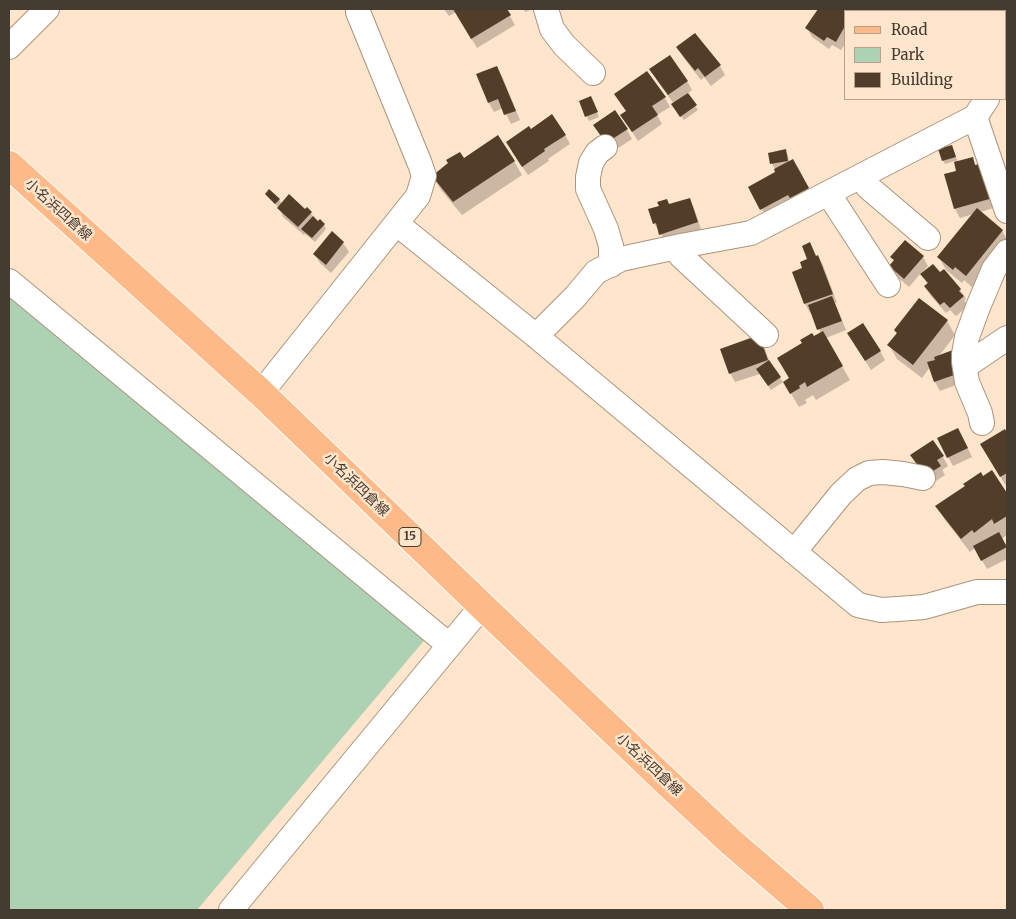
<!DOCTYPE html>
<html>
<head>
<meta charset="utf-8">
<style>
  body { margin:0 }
  #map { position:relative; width:1016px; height:919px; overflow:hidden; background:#fee5cc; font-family:Merriweather,serif }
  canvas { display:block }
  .frame { position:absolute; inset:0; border:10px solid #443b31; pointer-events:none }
  .legend { position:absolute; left:844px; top:10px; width:162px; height:90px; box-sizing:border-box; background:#fee5cc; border:1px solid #b4a18e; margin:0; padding:6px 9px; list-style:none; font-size:15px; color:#443b31 }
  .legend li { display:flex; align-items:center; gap:10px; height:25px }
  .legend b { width:25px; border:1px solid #b4a18e }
</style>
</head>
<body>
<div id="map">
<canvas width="1016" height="919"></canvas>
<div class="frame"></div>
<ul class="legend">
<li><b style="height:6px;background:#fdb987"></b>Road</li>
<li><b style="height:14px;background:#add1b3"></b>Park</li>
<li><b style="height:14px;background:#513d28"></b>Building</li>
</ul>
</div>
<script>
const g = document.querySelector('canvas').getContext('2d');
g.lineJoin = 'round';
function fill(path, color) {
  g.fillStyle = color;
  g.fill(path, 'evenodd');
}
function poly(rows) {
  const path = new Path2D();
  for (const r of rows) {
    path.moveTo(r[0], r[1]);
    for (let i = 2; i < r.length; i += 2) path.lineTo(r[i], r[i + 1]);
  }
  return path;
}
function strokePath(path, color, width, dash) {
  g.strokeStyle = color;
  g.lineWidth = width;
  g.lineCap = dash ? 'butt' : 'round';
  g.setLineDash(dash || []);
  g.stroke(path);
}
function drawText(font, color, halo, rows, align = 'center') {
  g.font = font + ' Merriweather,"Noto Sans JP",serif';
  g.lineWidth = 5;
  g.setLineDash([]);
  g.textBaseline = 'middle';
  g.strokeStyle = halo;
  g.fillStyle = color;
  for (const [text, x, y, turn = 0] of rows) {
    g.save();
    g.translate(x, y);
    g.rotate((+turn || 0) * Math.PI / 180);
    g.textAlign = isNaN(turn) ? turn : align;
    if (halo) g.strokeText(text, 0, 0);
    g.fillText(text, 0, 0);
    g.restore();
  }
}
const green = poly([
  [9,284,433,630,197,910,9,910]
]);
const shadow = poly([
  [444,9,500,9,501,11,506,9,515,25,477,48,456,12,449,16],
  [524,9,533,9,525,12],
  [820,9,864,9,863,11,845,11,845,44,841,50,832,45,829,49,812,37,807,28],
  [993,9,1007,9,1007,40,1005,37,1005,11,991,11],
  [695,34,720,66,725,75,711,86,704,77,701,80,683,57,678,48],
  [497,67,502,76,520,120,511,124,503,108,494,112,489,103],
  [656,79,687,81,692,90,687,94,698,110,684,120,675,109,674,104],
  [665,98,670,107,657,115,662,124,638,141,627,124,627,112],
  [580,102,593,102,599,117,589,121],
  [530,130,565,135,570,144,548,159,549,161,528,175,512,152],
  [627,130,632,139,612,152,600,134],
  [952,146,958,162,972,158,997,207,980,212,1002,231,1007,239,1007,248,974,289,964,280,962,283,946,270,939,257,974,214,960,218,955,209,945,175,958,171,955,161,945,164,943,160],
  [785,151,788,155,789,162,793,160,813,197,767,218,749,187,777,172,772,164,770,154],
  [463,159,514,161,522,175,462,215,441,190,433,177],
  [266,194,279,199,282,204,311,213,314,218,318,223,324,225,326,229,315,242,305,234,304,235,283,217,279,208,269,198],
  [689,199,694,208,702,232,666,243,654,223,669,205],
  [332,233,343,243,349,252,331,273,320,263,314,254],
  [818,256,823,265,837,303,835,303,846,330,826,338,850,380,816,400,813,395,805,400,807,403,799,407,784,382,790,378,814,338,821,334,812,312,810,313,805,304,794,272,804,269],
  [892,257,923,257,928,266,921,273,960,290,966,299,964,300,968,306,956,316,950,310,946,313,931,296,925,287,928,285,921,273,909,287,895,275,890,266,894,261],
  [919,300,947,321,955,335,939,356,964,382,940,391,935,382,930,367,922,378,897,359,889,345,897,334,895,331],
  [854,343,880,351,885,360,871,370],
  [764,346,770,363,783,382,771,390,760,374,735,382,730,373],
  [1004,430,1007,435,1007,485,1006,486,981,445],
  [963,439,972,457,953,466,948,457],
  [943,457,948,466,942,470,945,475,936,481,933,477,917,464],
  [992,472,1007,495,1007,535,1001,539,1007,549,1007,559,987,569,975,548,970,552,945,520,937,506]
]);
const building = poly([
  [453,9,507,9,511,15,471,39],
  [818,9,854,9,853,11,845,11,845,26,836,42,827,37,824,41,805,28],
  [992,9,1007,9,1007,32,1005,35,1005,11,990,11],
  [695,33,721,65,705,77,698,68,695,71,676,47],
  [670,55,688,81,668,95,649,69],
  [497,66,516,111,504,115,498,99,488,103,476,74],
  [647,71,666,97,652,106,658,115,632,132,620,115,626,111,614,94],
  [688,93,697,105,680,117,671,104],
  [591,96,598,112,585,117,579,101],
  [615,110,628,129,606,143,593,125],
  [552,114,566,135,544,149,545,151,522,167,506,142,529,126,531,129],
  [498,135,515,161,453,202,432,176,448,163,446,160,460,152,464,158],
  [952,145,956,157,942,161,938,149],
  [786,149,788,161,770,164,768,153],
  [973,157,975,165,983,163,993,198,954,209,944,174,956,171,954,162],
  [793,159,809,188,790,198,788,195,760,210,748,187,775,172,774,169],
  [269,189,280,199,275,204,265,194],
  [289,194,305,209,307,207,312,212,298,227,277,208],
  [690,198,698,222,659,235,656,223,653,224,648,209,659,206,657,202,667,199,669,204],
  [977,208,1003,230,966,276,955,267,953,270,937,257],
  [313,216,318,221,320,219,325,224,312,238,301,229],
  [332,231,344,242,326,265,313,254],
  [905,240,924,256,904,279,889,266,894,260,890,257],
  [810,242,816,256,818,255,833,294,804,304,792,272,802,268,800,262,807,259,802,246],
  [933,264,940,272,944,269,961,289,959,291,964,296,950,308,944,302,940,305,924,286,928,283,920,274],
  [832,296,842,321,817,330,808,305],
  [919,298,948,320,913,365,887,345,897,333,894,330],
  [863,323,881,351,865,361,847,333],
  [823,331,843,366,807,387,805,382,799,386,800,388,790,394,783,382,789,378,777,358,802,343,800,340,812,333,814,336],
  [759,335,768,360,729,374,720,349],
  [953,350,960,373,934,382,927,362,935,360,934,357],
  [769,360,781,377,768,386,756,369],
  [958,428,968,448,947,458,937,438],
  [1005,429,1007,433,1007,473,1000,477,980,444],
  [933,440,944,456,937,460,941,466,930,473,922,471,910,455],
  [992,470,1007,493,1007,516,994,524,992,519,974,533,972,530,961,539,935,506,965,486,963,484,981,472,983,476],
  [999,532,1007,547,981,561,973,546]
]);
const minor = poly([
  [546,9,552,29,564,45,593,73],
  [936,9,939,11],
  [9,47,47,9],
  [1005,47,1007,48],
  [1005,73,1007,69],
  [975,117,1007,211],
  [605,147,597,153,591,163,588,177,588,189,606,229,611,246,611,265],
  [861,176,868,187,928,238],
  [828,193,888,285],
  [397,224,536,336,858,605,881,610,898,609,924,607,977,592,1007,592],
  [675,248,681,256,766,335],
  [9,281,449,645],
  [536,336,575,297,596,272,621,259,681,246,751,233,975,117,987,99],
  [964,362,973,361,1007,338],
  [261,393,418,196,424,176,420,164,358,12,358,9],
  [982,423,980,413,967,382,964,362,964,354,967,337,978,307,994,269,1007,252],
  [794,552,841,494,857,479,869,473,883,472,903,474,923,478],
  [231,910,482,606]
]);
const major = poly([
  [9,165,261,393,482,606,673,788,731,842,810,910]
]);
const shields = [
  [410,537,22]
];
const shieldNames = [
  ["15",410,537]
];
const streetNames = [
  ["小名浜四倉線",58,210,42],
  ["小名浜四倉線",356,485,44],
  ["小名浜四倉線",649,765,43]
];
fill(green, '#add1b3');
fill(shadow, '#0003');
fill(building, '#513d28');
strokePath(minor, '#ab947d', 26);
strokePath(major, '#fff', 30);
strokePath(minor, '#fff', 24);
strokePath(major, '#fdb987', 28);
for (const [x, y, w] of shields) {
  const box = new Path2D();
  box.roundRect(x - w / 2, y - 9.5, w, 19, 4);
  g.fillStyle = '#fee5cc';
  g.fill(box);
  strokePath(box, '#443b31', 1);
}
drawText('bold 12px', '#443b31', null, shieldNames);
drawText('14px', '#443b31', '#fee5cc', streetNames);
</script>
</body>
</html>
